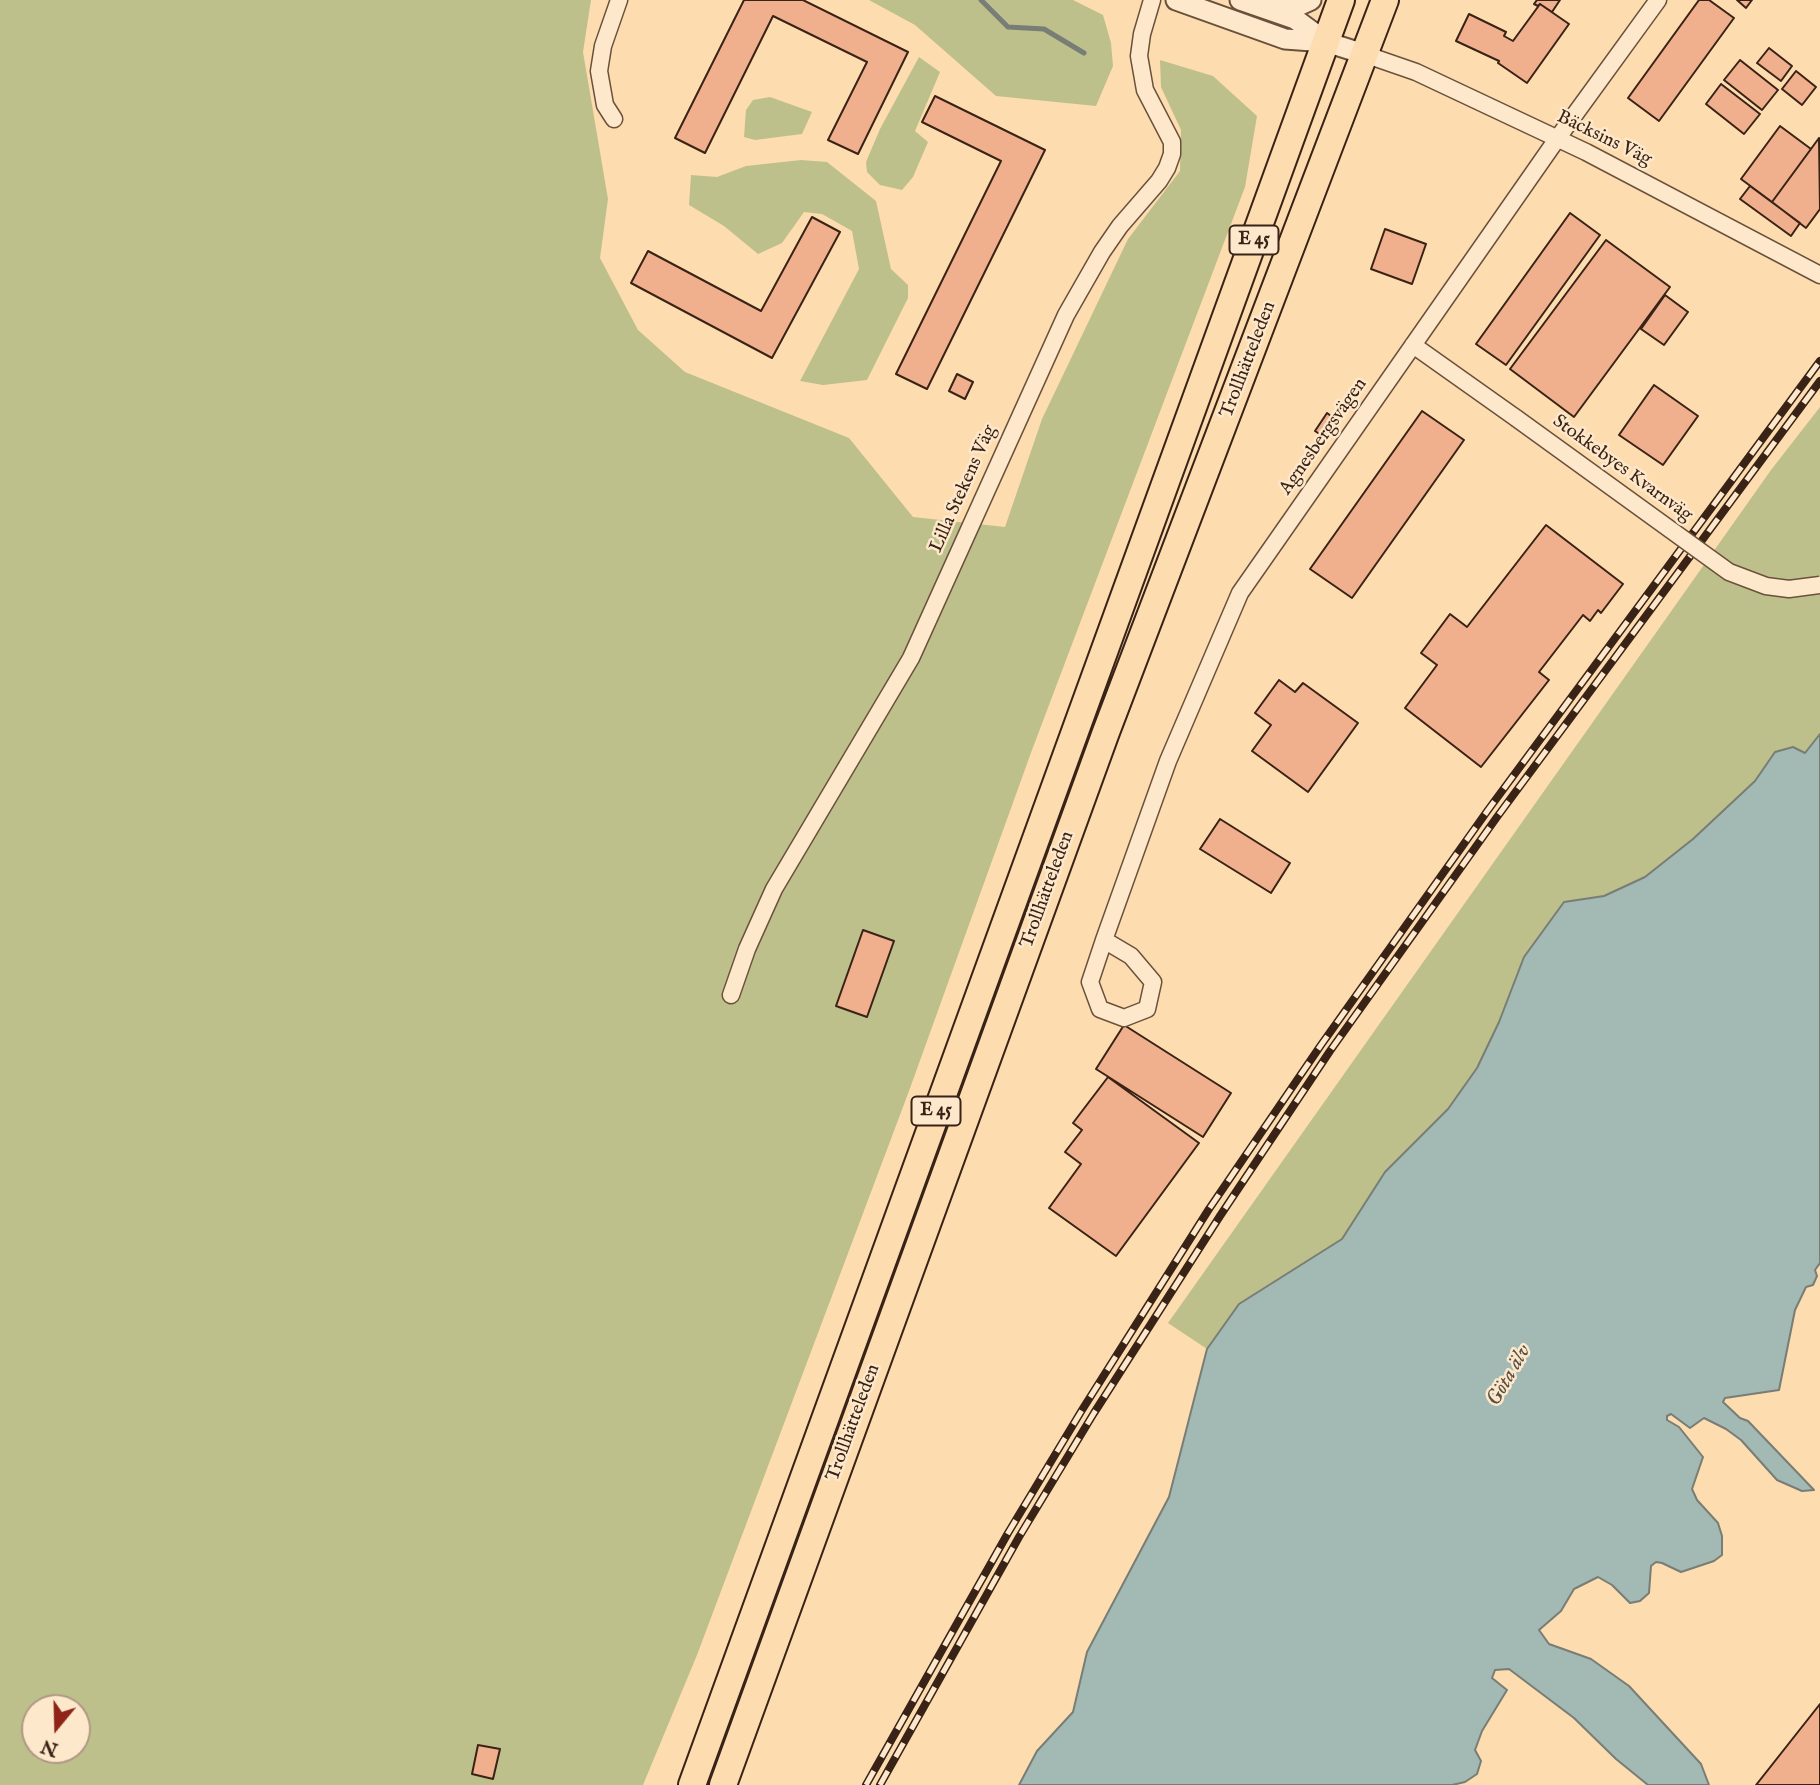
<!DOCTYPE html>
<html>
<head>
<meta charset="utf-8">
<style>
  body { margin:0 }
  #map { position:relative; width:1820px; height:1785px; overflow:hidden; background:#fddcaf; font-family:"IM FELL English",serif }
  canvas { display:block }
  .north { position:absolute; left:21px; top:1694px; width:70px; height:70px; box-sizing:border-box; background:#fee8cb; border:2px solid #af9983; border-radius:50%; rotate:199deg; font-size:19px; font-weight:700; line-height:28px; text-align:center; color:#392316 }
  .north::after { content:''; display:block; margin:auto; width:24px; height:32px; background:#8f2418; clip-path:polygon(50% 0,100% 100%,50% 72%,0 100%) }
</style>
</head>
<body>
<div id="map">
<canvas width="1820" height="1785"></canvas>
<div class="north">N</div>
</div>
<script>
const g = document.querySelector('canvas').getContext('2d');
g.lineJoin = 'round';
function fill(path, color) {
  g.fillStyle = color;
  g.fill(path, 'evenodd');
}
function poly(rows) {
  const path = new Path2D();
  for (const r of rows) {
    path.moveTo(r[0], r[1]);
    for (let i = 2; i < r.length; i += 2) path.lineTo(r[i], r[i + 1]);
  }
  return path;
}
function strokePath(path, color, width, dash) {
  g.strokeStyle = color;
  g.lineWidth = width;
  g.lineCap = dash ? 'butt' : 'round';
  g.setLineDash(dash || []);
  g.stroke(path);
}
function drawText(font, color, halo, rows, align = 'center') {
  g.font = font + ' "IM FELL English",serif';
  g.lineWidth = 5;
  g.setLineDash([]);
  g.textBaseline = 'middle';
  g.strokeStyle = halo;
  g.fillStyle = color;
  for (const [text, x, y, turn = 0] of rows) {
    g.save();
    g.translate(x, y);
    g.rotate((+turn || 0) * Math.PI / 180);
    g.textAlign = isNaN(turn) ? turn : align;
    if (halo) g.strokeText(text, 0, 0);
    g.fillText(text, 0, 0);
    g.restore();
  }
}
const green = poly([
  [0,0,591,0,583,52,608,199,600,258,638,330,685,372,849,438,913,517,1005,527,1042,419,1128,239,1180,171,1181,130,1161,87,1160,60,1213,76,1257,116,1245,187,1032,750,909,1091,697,1655,643,1785,0,1785],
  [35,1708,77,1708,77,1750,35,1750],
  [869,0,1073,0,1103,15,1111,43,1113,66,1096,106,996,96,915,25],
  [919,57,940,72,915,131,928,142,913,177,902,190,880,185,867,172,866,162,880,129],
  [770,97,812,112,802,134,755,140,744,137,746,110,753,100],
  [801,160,827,162,876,201,891,269,908,285,908,298,867,380,823,385,800,381,859,269,852,231,822,214,804,212,782,243,758,254,724,226,689,205,691,175,717,177,746,166],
  [1820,407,1820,734,1805,753,1775,752,1755,781,1693,839,1645,877,1604,896,1564,902,1499,1022,1477,1068,1448,1109,1385,1172,1342,1239,1239,1304,1207,1349,1168,1323,1771,470]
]);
const water = poly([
  [1820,734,1820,1263,1815,1270,1817,1276,1813,1285,1806,1287,1795,1310,1779,1390,1725,1398,1723,1402,1740,1418,1748,1421,1814,1490,1802,1491,1777,1480,1741,1440,1726,1429,1704,1418,1690,1428,1671,1414,1667,1416,1667,1420,1679,1427,1703,1457,1692,1489,1697,1500,1718,1523,1722,1536,1722,1555,1714,1561,1681,1572,1662,1563,1656,1562,1651,1566,1649,1593,1640,1601,1630,1603,1612,1585,1598,1577,1574,1589,1561,1611,1539,1630,1549,1644,1591,1659,1629,1686,1701,1764,1709,1785,1648,1785,1616,1759,1574,1718,1509,1669,1495,1670,1492,1678,1507,1690,1482,1731,1475,1750,1481,1761,1477,1774,1465,1782,1452,1785,1019,1785,1037,1751,1073,1712,1087,1652,1169,1497,1207,1349,1239,1304,1342,1239,1385,1172,1448,1109,1477,1068,1499,1022,1524,957,1564,902,1604,896,1645,877,1693,839,1755,781,1775,752,1793,747,1805,753,1820,734]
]);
const stream = poly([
  [981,0,1008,27,1044,29,1084,53]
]);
const building = poly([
  [744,0,803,0,908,52,858,154,828,140,867,62,773,16,705,153,675,138,744,0],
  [1537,0,1560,0,1552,12,1540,4,1538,6,1534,4,1537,0],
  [1699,0,1709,0,1734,18,1659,121,1628,98,1699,0],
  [1737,0,1752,0,1746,8,1737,0],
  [1540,4,1569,24,1527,83,1498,63,1499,61,1456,41,1469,14,1506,32,1504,36,1513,41,1540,4],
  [1769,48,1792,66,1781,81,1757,63,1769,48],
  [1740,60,1778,90,1762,110,1724,80,1740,60],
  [1796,71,1816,87,1802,105,1782,89,1796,71],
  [1721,84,1760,114,1744,134,1706,104,1721,84],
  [935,96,1045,150,927,389,896,374,1001,161,922,122,935,96],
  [1780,126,1811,149,1772,202,1741,179,1780,126],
  [1819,138,1820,209,1806,228,1772,202,1819,138],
  [1750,186,1800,223,1791,236,1740,199,1750,186],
  [1570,213,1600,235,1506,365,1476,344,1570,213],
  [812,217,840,232,772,358,631,283,648,251,761,311,812,217],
  [1385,229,1426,244,1412,284,1371,269,1385,229],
  [1606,240,1670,287,1574,417,1510,369,1606,240],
  [1665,295,1688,312,1664,345,1641,329,1665,295],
  [957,374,973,382,965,399,949,391,957,374],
  [1654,385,1698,416,1663,465,1619,435,1654,385],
  [1422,411,1464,440,1352,598,1310,569,1422,411],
  [1327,413,1339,422,1327,439,1315,431,1327,413],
  [1546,525,1623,584,1601,613,1598,610,1590,621,1583,615,1539,672,1549,680,1481,767,1405,708,1437,665,1421,653,1450,614,1467,627,1546,525],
  [1279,680,1295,692,1303,683,1358,723,1308,792,1252,751,1271,725,1255,713,1279,680],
  [1220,819,1290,863,1271,893,1200,849,1220,819],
  [863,930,894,941,867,1017,836,1006,863,930],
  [1124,1025,1231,1093,1203,1137,1096,1069,1124,1025],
  [1108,1077,1199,1143,1116,1256,1049,1208,1081,1164,1065,1152,1082,1130,1073,1123,1108,1077],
  [1820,1704,1820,1785,1756,1785,1820,1704],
  [478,1745,500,1749,493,1779,472,1774,478,1745]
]);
const minor = poly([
  [1364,54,1416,72,1586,152,1820,275],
  [614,119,605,105,599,71,603,46,619,0],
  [1413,345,1516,418],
  [1104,940,1090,982,1100,1009,1124,1018,1147,1009,1153,982,1131,956,1104,940,1168,761,1240,593,1557,139,1658,0],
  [731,995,747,949,774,889,911,658,1066,315,1102,252,1120,226,1159,181,1167,168,1172,154,1172,142,1145,90,1139,56,1142,34,1152,0]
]);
const tertiary = poly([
  [1176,0,1285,39,1326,42,1364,54],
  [1240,0,1295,19,1325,41],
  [1269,6,1300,5,1311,0]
]);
const trunk = poly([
  [692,1785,1341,0],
  [723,1785,1106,732,1385,0]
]);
const rail = poly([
  [866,1785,1008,1533,1082,1410,1209,1209,1321,1045,1488,810,1820,361],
  [880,1785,1019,1537,1094,1413,1220,1216,1330,1051,1497,817,1820,381]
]);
const minorBridge = poly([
  [1516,418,1729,572,1766,586,1789,589,1820,585]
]);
const shields = [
  [1254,240,49],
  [936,1111,49]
];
const shieldNames = [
  ["E 45",1254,240],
  ["E 45",936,1111]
];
const streetNames = [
  ["Bäcksins Väg",1604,139,26],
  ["Trollhätteleden",1249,360,-69],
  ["Agnesbergsvägen",1324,437,-55],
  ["Stokkebyes Kvarnväg",1622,469,36],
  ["Lilla Stekens Väg",964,489,-66],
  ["Trollhätteleden",1048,890,-70],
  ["Trollhätteleden",854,1423,-70]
];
const waterNames = [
  ["Göta älv",1510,1376,-60]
];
fill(green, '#bec08c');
fill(water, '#a2b9b4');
strokePath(water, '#787d75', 2);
strokePath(stream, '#787d75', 5);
fill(building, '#f0af8d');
strokePath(building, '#392316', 2);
strokePath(minor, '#6a513c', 19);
strokePath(tertiary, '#6a513c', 23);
strokePath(trunk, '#392316', 30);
strokePath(minor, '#fee8cb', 16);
strokePath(tertiary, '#fee8cb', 19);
strokePath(trunk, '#fddcaf', 26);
strokePath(rail, '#392316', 8);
strokePath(rail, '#fee8cb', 5, [16]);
strokePath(minorBridge, '#6a513c', 19, []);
strokePath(minorBridge, '#fee8cb', 16);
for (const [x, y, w] of shields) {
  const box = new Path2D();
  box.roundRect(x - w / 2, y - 14.5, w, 29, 5);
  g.fillStyle = '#fee8cb';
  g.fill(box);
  strokePath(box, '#392316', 2);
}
drawText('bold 18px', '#392316', null, shieldNames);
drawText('19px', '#392316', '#fee8cb', streetNames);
drawText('italic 21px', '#585045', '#fee8cb', waterNames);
</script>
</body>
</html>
